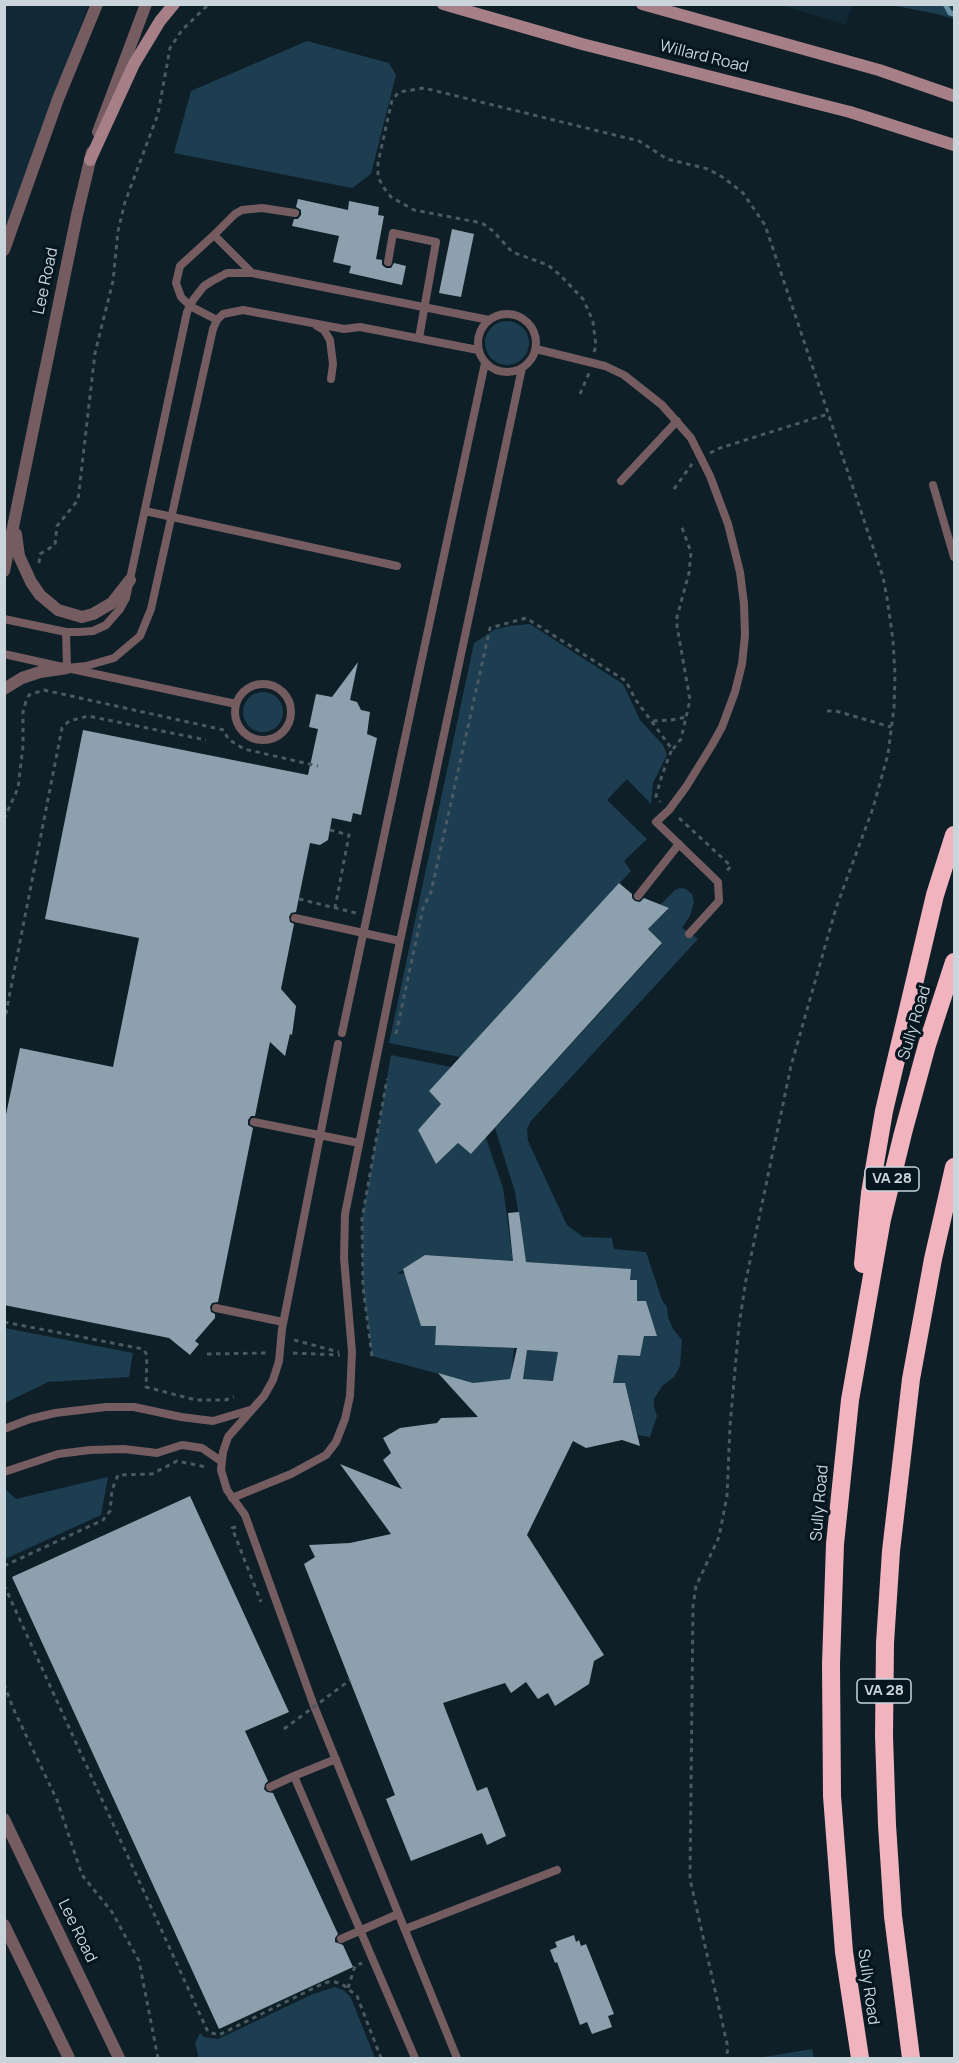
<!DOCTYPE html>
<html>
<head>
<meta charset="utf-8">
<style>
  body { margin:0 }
  #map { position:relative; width:959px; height:2063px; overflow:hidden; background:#0e1f28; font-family:Manrope,sans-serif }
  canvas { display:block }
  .frame { position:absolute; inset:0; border:6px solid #cad5db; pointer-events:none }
</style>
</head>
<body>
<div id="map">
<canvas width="959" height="2063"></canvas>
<div class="frame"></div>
</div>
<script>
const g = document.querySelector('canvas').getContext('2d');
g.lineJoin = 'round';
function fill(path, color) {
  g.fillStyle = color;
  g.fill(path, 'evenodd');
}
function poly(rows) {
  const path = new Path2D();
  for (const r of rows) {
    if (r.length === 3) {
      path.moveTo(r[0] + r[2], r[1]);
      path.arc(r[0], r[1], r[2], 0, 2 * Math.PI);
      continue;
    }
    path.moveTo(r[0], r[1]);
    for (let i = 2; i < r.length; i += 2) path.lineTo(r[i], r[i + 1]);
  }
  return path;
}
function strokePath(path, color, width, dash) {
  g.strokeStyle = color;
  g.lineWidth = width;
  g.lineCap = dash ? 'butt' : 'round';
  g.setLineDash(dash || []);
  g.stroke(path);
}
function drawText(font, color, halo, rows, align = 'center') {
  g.font = font + ' Manrope,sans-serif';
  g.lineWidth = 6;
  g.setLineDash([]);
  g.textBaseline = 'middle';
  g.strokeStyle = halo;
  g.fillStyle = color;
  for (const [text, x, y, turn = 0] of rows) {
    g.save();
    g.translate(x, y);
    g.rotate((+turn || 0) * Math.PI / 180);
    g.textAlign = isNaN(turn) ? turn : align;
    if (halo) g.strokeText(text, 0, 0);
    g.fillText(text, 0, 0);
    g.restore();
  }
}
const built = poly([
  [5,5,88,5,5,250],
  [779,5,854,5,845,24]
]);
const green = poly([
  [891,5,954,5,954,19,937,14],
  [307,41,389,63,396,75,371,174,352,188,174,153,191,91],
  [507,343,22],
  [530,624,623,684,640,720,663,745,667,755,653,783,651,804,627,779,607,800,647,839,624,861,631,871,460,1057,389,1043,474,643,494,630,509,626],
  [263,712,20],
  [680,888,686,889,692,894,694,902,690,916,682,928,698,939,531,1121,527,1129,528,1141,567,1225,583,1237,612,1238,614,1249,646,1252,662,1300,667,1307,668,1317,673,1329,682,1340,680,1366,674,1377,662,1386,654,1399,654,1407,657,1416,650,1437,638,1435,625,1384,613,1383,614,1375,554,1374,553,1381,542,1380,541,1383,523,1382,526,1350,639,1356,644,1336,657,1336,646,1301,637,1301,637,1281,630,1280,630,1269,526,1262,515,1192,495,1128,662,944,648,929,669,909,660,905,675,890],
  [391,1055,451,1067,429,1091,441,1104,418,1130,436,1164,458,1143,471,1154,486,1138,503,1188,513,1261,425,1255,397,1274,408,1273,421,1326,436,1326,435,1345,514,1348,511,1379,473,1383,372,1356,363,1287,362,1219],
  [5,1328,133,1353,129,1377,48,1382,5,1403],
  [108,1477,101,1515,5,1559,5,1489,16,1499],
  [335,1987,345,1991,351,1998,375,2058,199,2058,195,2043,200,2033,204,2037,218,2039,313,1994],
  [812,2049,814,2058,758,2058]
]);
const stream = poly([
  [945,4,950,13,954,14]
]);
const building = poly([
  [298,199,348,210,349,201,379,207,378,215,384,216,376,259,382,260,382,265,386,268,391,268,394,263,406,266,402,285,349,273,351,266,333,262,339,236,292,226,294,219,298,219,301,215,301,210,296,207],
  [452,229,474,234,461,297,439,293],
  [358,662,350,700,357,702,361,710,370,712,367,734,377,738,361,815,353,813,351,822,332,818,328,840,320,845,310,843,296,912,291,913,289,917,290,922,294,924,281,989,296,1006,292,1035,290,1034,285,1056,270,1042,255,1116,251,1116,248,1120,248,1125,253,1128,218,1302,212,1303,210,1307,211,1312,215,1314,215,1318,195,1341,199,1344,190,1355,169,1338,4,1305,4,1124,20,1048,113,1067,139,938,45,919,83,730,308,775,318,729,309,727,316,694,332,697],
  [619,883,632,894,632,898,635,901,640,902,644,898,669,908,648,929,662,943,471,1154,458,1143,436,1164,418,1130,441,1104,429,1091],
  [519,1212,526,1262,631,1269,630,1280,637,1280,637,1301,646,1301,657,1336,644,1336,640,1356,618,1355,613,1383,625,1383,640,1446,622,1440,586,1448,573,1441,527,1535,604,1655,594,1661,589,1684,555,1706,548,1693,538,1699,526,1682,511,1693,505,1683,443,1703,477,1791,487,1787,506,1836,487,1845,482,1833,411,1861,386,1799,395,1795,304,1564,315,1557,309,1545,350,1543,391,1534,340,1464,402,1489,383,1460,391,1453,383,1438,400,1428,437,1423,441,1418,478,1417,438,1373,473,1383,510,1379,517,1348,435,1345,436,1326,421,1326,403,1269,425,1255,513,1261,508,1213],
  [527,1350,558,1352,553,1381,523,1379],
  [190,1496,289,1712,245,1731,268,1781,265,1784,264,1789,267,1792,273,1793,338,1934,335,1938,335,1942,343,1945,353,1967,219,2029,12,1577],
  [574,1935,576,1942,579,1940,581,1946,586,1944,614,2014,608,2016,612,2027,592,2034,587,2022,580,2025,557,1962,555,1963,550,1950,557,1947,555,1942]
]);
const path = poly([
  [594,352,596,346,593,322,589,312,583,299,560,275,548,265,512,252,493,231,482,223,414,210,391,197,384,188,378,177,378,163,392,100,399,92,424,88,639,141,667,159,708,169,724,178,743,193,765,225,883,577,887,598,893,640,895,675,894,708,888,754,873,808,836,908,791,1066,746,1280,739,1325,730,1426,727,1496,719,1537,696,1586,693,1606,690,1879,728,2048,726,2058],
  [580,394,589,373],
  [710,453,720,448,828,414],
  [674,489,692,464],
  [39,563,40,554,55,545,57,526,78,500,95,353,113,281,118,231,125,202,158,114,170,48,182,30,209,4],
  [827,711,836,711,891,727],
  [653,721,671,720,687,717],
  [673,749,681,739,690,700,677,626,677,617,689,573,691,552,681,525],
  [679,818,731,866,725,873],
  [4,819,18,788,23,746,23,712,26,701,29,695,44,690,224,730,228,739,244,749,318,766],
  [330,830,349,835,335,908],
  [299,899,356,913],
  [4,1023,62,728,69,721,88,716,206,740],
  [396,1034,423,908,431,892,490,628,526,618,626,681,635,699,672,749,662,775,656,796,660,802],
  [4,1043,4,1055],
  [4,1322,143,1349,147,1355,146,1387,196,1400,225,1400,234,1397],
  [294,1340,339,1352],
  [293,1353,340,1355],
  [207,1354,268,1353],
  [372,1356,363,1287,362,1219,387,1079],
  [236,1527,232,1528,261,1602],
  [4,1566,103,1520,110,1511,112,1490,118,1475,152,1474,177,1461,206,1467],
  [4,1585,208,2032,219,2035,320,1985,328,1982,335,1982,342,1984,357,1996,381,2058],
  [4,1684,13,1708,57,1800,82,1875,112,1912,139,1961,158,2058],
  [348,1988,355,1966,362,1963]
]);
const service = poly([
  [214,235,180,266,176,283,181,297,190,306,217,320],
  [388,262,393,233,436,242,419,338],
  [252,273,214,235,235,214,242,210,262,208,295,213],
  [507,343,29],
  [317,326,324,330,330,340,333,364,331,379],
  [536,349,605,366,624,375,662,405,691,438,710,476,728,524,740,572,744,604,745,635,742,664,735,692,722,727,712,745,686,787,669,810,656,822,718,882,719,901,689,934],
  [621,481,677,421],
  [933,485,954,557],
  [145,511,397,566],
  [4,619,66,632,79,632,93,631,106,625,120,609,126,598,187,312,193,300,204,286,212,281,227,273,252,273,489,320],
  [66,632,67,668,236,704],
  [4,654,67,668,86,666,114,658,140,636,151,609,213,329,217,320,223,314,243,310,344,329,360,327,478,350],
  [263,712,28],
  [638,896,679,844],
  [295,918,400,941],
  [342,1033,485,363],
  [338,1044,282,1329,279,1361,273,1380,264,1396,228,1437,223,1452,221,1470,227,1490,245,1515,314,1706,457,2058],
  [254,1122,359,1143],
  [216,1308,283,1322],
  [4,1429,30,1419,55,1413,106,1407,134,1407,181,1417,213,1421,250,1410],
  [4,1472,58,1454,90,1450,124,1449,157,1453,182,1445,202,1448,221,1461],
  [232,1498,291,1474,326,1455,336,1442,345,1419,350,1396,352,1352,344,1258,345,1214,400,941,522,368],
  [336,1759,294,1776,415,2058],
  [270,1787,294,1776],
  [405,1929,557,1870],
  [341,1939,398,1914]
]);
const tertiary = poly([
  [98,132,146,4],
  [4,250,58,99,97,4],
  [16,534,19,556,31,582,40,595,58,610,82,617,93,614,112,603,130,580],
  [4,571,77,215,92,152],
  [4,689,22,678,40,672,67,668],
  [4,1819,119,2058],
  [4,1925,69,2058]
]);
const secondary = poly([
  [443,4,582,44,850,112,954,145],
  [642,4,879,70,954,96],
  [90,160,134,64,160,21,174,4]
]);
const motorway = poly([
  [863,1264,870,1193,884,1111,935,895,954,835],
  [860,2058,844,1952,832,1796,831,1664,835,1544,850,1400,882,1219,903,1133,927,1045,954,962],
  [911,2058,893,1916,887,1825,884,1736,885,1643,891,1551,911,1379,933,1259,954,1167]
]);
const pathBridge = poly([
  [284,1729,350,1680]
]);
const shields = [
  [892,1179,54],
  [884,1691,54]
];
const shieldNames = [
  ["VA 28",892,1179],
  ["VA 28",884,1691]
];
const streetNames = [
  ["Willard Road",704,57,14],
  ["Lee Road",46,281,-78],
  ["Sully Road",915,1023,-73],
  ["Sully Road",820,1503,-85],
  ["Lee Road",77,1931,64],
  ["Sully Road",868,1987,82]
];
fill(built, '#112935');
fill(green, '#1c3e50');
strokePath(stream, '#6890a5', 5);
fill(building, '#8ca1ad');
strokePath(path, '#4a5a62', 3, [4.5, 4.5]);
strokePath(service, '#745c60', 8);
strokePath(tertiary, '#745c60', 12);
strokePath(secondary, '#a68086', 12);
strokePath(motorway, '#f1b4bf', 18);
strokePath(pathBridge, '#4a5a62', 3, [4.5, 4.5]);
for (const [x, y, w] of shields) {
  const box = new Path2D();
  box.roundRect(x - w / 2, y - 12, w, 24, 4.5);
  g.fillStyle = '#06161f';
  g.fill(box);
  strokePath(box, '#cad5db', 1.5);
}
drawText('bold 15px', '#cad5db', null, shieldNames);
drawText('16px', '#cad5db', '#06161f', streetNames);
</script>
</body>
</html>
